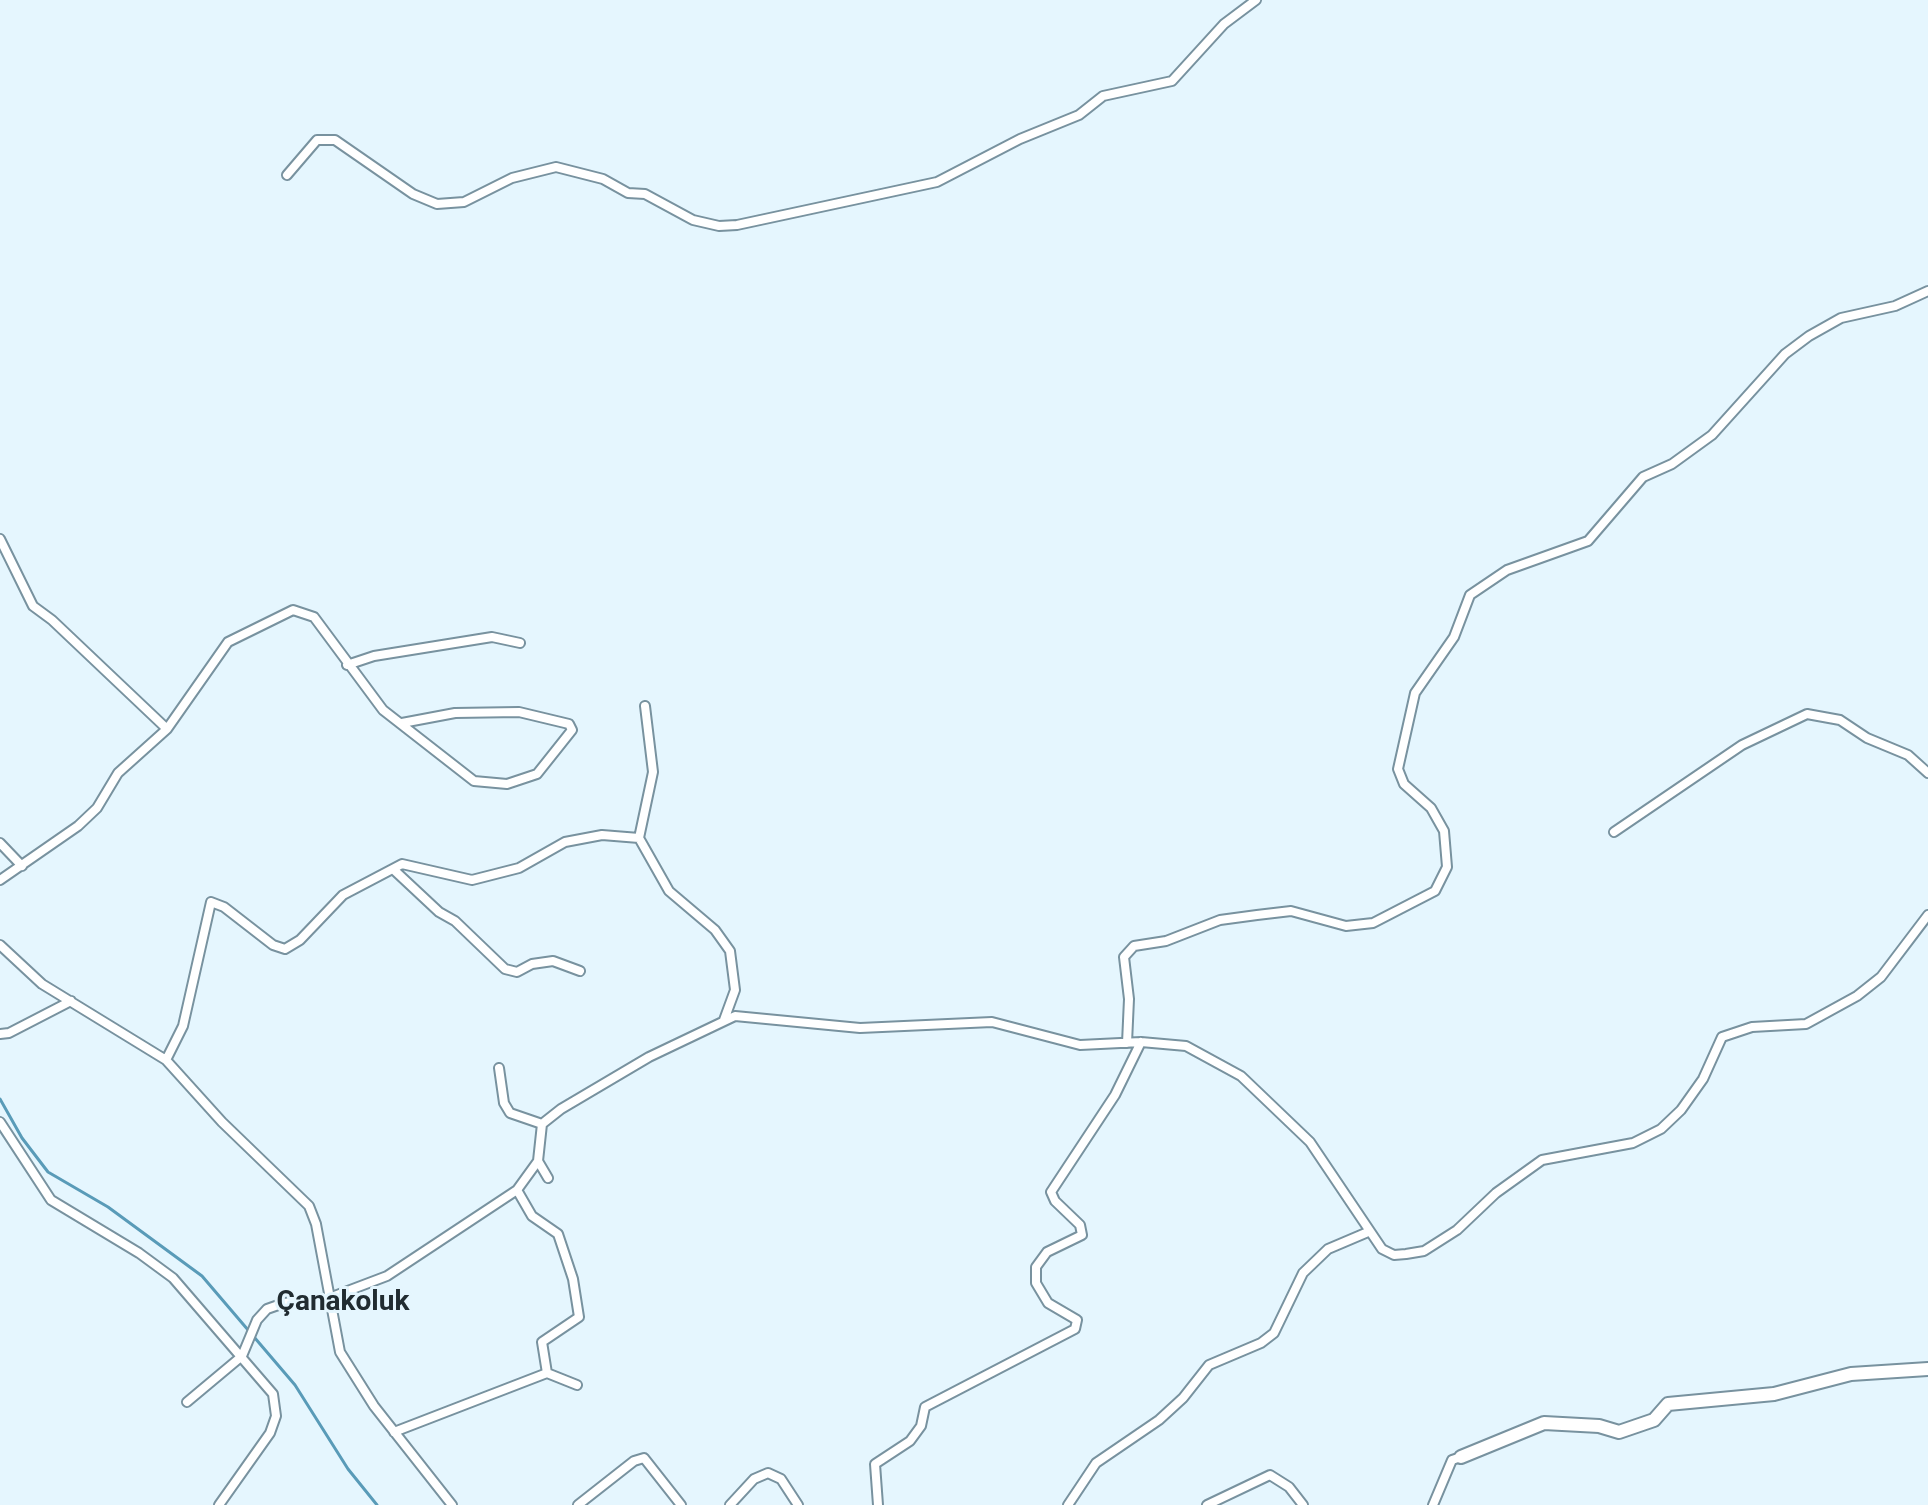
<!DOCTYPE html>
<html>
<head>
<meta charset="utf-8">
<style>
  body { margin:0 }
  canvas { display:block; background:#e5f6fe }
</style>
</head>
<body>
<canvas width="1928" height="1505"></canvas>
<script>
const g = document.querySelector('canvas').getContext('2d');
g.lineJoin = 'round';
function poly(rows) {
  const path = new Path2D();
  for (const r of rows) {
    path.moveTo(r[0], r[1]);
    for (let i = 2; i < r.length; i += 2) path.lineTo(r[i], r[i + 1]);
  }
  return path;
}
function strokePath(path, color, width, dash) {
  g.strokeStyle = color;
  g.lineWidth = width;
  g.lineCap = dash ? 'butt' : 'round';
  g.setLineDash(dash || []);
  g.stroke(path);
}
function drawText(font, color, halo, rows, align = 'center') {
  g.font = font + ' Roboto,sans-serif';
  g.lineWidth = 6;
  g.setLineDash([]);
  g.textBaseline = 'middle';
  g.strokeStyle = halo;
  g.fillStyle = color;
  for (const [text, x, y, turn = 0] of rows) {
    g.save();
    g.translate(x, y);
    g.rotate((+turn || 0) * Math.PI / 180);
    g.textAlign = isNaN(turn) ? turn : align;
    if (halo) g.strokeText(text, 0, 0);
    g.fillText(text, 0, 0);
    g.restore();
  }
}
const stream = poly([
  [0,1099,22,1138,48,1172,108,1207,202,1276,295,1385,348,1469,377,1505]
]);
const street = poly([
  [287,175,317,140,335,140,413,194,437,204,464,202,512,178,556,167,603,179,628,193,645,194,693,220,719,226,737,225,937,182,1020,139,1079,115,1103,96,1172,81,1224,24,1256,0],
  [0,539,33,606,52,620,167,729],
  [347,665,374,656,492,637,520,643],
  [645,706,653,772,639,838,669,891,715,930,730,951,735,990,724,1020],
  [1614,832,1742,745,1807,714,1840,720,1867,738,1908,755,1928,773],
  [0,843,22,866],
  [393,869,439,912,455,921,505,969,517,972,532,964,553,961,580,971],
  [0,880,78,826,97,808,118,773,167,729,228,642,293,610,314,617,383,710,474,781,507,784,537,774,572,730,569,724,519,712,455,713,402,723],
  [0,945,42,984,166,1060,222,1122,309,1206,316,1224,340,1352,374,1406,452,1505],
  [0,1034,9,1033,71,1001],
  [1127,1043,1129,999,1124,957,1134,946,1166,941,1220,920,1257,915,1291,911,1346,926,1373,923,1435,891,1447,867,1444,831,1431,808,1404,784,1398,769,1415,693,1454,637,1470,595,1507,570,1588,541,1643,477,1672,464,1712,435,1785,354,1809,336,1841,318,1895,306,1928,291],
  [166,1060,183,1026,211,902,224,907,273,945,285,949,300,940,343,895,402,864,472,880,519,868,565,842,602,835,639,838],
  [499,1068,504,1103,510,1113,542,1124],
  [0,1122,51,1200,139,1253,173,1278,273,1394,276,1416,270,1433,219,1505],
  [538,1161,548,1178],
  [547,1373,577,1385],
  [187,1402,242,1356,257,1320,267,1309,284,1303,329,1298,387,1276,517,1190,538,1161,542,1124,561,1109,649,1057,735,1016,860,1028,992,1022,1080,1045,1141,1042,1186,1046,1241,1076,1310,1142,1382,1249,1394,1255,1406,1254,1424,1251,1457,1230,1496,1193,1542,1160,1633,1143,1661,1129,1681,1110,1703,1079,1722,1037,1752,1027,1806,1024,1857,996,1881,977,1928,915],
  [394,1432,547,1373,542,1342,579,1317,573,1279,558,1234,532,1216,517,1190],
  [578,1505,634,1461,644,1458,681,1505],
  [730,1505,754,1479,768,1473,781,1479,798,1505],
  [878,1505,875,1464,910,1441,921,1426,925,1407,1075,1329,1077,1320,1048,1303,1036,1283,1036,1267,1047,1252,1082,1235,1080,1225,1055,1201,1051,1192,1115,1095,1141,1042],
  [1068,1505,1096,1463,1159,1420,1183,1398,1209,1365,1261,1343,1274,1333,1303,1273,1328,1249,1368,1232],
  [1207,1505,1270,1475,1289,1487,1303,1505],
  [1433,1505,1452,1460,1461,1457]
]);
const secondary = poly([
  [1461,1457,1544,1423,1599,1426,1619,1432,1654,1420,1668,1404,1774,1394,1851,1374,1928,1369]
]);
const quarterNames = [
  ["Çanakoluk",343,1303]
];
strokePath(stream, '#599bb8', 3);
strokePath(street, '#78929f', 12);
strokePath(secondary, '#78929f', 16);
strokePath(street, '#fff', 8);
strokePath(secondary, '#fff', 12);
drawText('bold 28px', '#212c31', '#e5f6fe', quarterNames);
</script>
</body>
</html>
